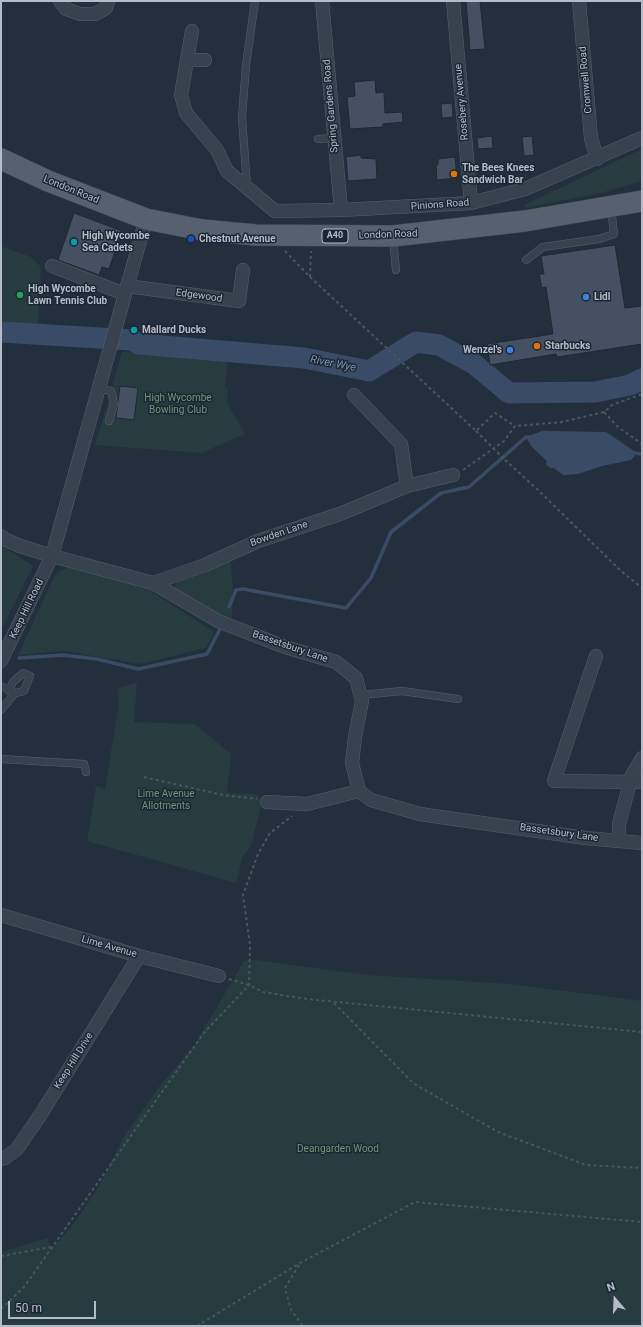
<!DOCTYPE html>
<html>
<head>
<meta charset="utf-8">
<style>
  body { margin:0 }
  #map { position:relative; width:643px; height:1327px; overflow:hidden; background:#242f3e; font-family:Roboto,sans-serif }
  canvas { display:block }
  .frame { position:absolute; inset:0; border:2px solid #b4bcc9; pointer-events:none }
  .north { position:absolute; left:595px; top:1279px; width:40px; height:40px; -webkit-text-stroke:3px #1d2633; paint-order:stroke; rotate:341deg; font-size:11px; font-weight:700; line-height:16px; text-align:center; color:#b4bcc9 }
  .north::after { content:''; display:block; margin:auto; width:14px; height:18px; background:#b4bcc9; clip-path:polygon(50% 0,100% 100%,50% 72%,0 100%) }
  .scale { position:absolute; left:8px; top:1301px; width:88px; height:18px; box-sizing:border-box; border:2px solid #b4bcc9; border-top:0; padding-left:5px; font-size:12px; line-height:14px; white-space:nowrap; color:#b4bcc9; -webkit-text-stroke:3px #1d2633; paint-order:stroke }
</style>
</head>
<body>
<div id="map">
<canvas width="643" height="1327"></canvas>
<div class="frame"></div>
<div class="north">N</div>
<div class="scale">50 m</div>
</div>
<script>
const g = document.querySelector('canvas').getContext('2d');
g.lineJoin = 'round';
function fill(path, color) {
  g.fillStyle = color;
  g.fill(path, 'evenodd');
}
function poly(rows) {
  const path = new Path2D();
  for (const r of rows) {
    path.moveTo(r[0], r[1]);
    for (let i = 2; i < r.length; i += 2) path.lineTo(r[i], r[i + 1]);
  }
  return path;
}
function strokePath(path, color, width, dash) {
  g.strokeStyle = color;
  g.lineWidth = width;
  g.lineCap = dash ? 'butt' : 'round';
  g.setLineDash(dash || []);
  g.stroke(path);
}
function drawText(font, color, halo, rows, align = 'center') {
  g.font = font + ' Roboto,sans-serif';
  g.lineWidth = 3;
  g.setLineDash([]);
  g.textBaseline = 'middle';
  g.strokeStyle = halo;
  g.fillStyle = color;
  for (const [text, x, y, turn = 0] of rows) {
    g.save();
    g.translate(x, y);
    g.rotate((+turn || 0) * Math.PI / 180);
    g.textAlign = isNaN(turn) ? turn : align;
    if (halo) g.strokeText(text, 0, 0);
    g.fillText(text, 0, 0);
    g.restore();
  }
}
const green = poly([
  [642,149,642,181,601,193,525,208,524,205],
  [1,246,31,257,41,267,38,326,1,324],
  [122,352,228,357,225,388,228,389,227,403,245,434,201,453,95,445,109,400,116,393,113,384],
  [1,545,33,566,1,630],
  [230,557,233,587,232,616,229,621,176,591,175,585,177,579],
  [69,567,100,573,148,589,214,632,206,648,140,664,65,651,18,655,54,577,58,572],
  [137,682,134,722,195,724,231,754,227,792,259,795,261,805,251,846,243,856,236,883,87,841,96,786,105,789,119,702,117,689],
  [256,960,367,975,511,984,642,1001,642,1326,1,1326,1,1252,47,1238,51,1246,59,1241,72,1226,98,1188,123,1138,158,1088,195,1044,244,961]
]);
const water = poly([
  [542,431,606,432,637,453,631,460,602,466,578,474,563,475,554,468,550,468,546,464,547,461,532,447,526,437]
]);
const stream = poly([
  [634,453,642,454],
  [229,607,236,590,243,589,346,608,371,578,391,532,441,493,469,487,526,437,529,437],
  [19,658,63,655,97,659,138,669,207,654,221,627]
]);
const river = poly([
  [1,332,131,340,139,344,304,358,369,371,416,342,439,345,474,364,509,393,595,392,630,385,642,379]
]);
const building = poly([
  [466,1,480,1,485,49,470,50,466,1],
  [375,80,376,93,384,92,385,113,402,112,403,122,383,124,383,127,350,129,347,97,355,96,354,82,375,80],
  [452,103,453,117,442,118,441,104,452,103],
  [492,136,493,148,478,149,477,138,492,136],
  [532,136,534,155,524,156,522,137,532,136],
  [361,155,361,158,376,159,377,179,348,181,346,157,361,155],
  [455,157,457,178,437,180,436,165,438,165,438,159,455,157],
  [74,213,122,231,109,269,102,267,99,275,58,260,74,213],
  [615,245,625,308,642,306,642,344,557,357,556,354,490,365,487,344,553,334,546,287,542,288,539,274,544,274,541,256,615,245],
  [120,386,138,388,134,420,116,418,120,386]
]);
const path = poly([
  [285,251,310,277,476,431,495,413,515,426],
  [310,277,311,251],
  [604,412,618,427,642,444],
  [505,460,537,489,621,571,642,588],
  [463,470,504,441,515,426,562,422,604,412,612,405,642,394],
  [144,777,223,795,257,799],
  [229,979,249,985,263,992,307,999,642,1032],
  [334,1003,413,1083,498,1132,586,1165,642,1168],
  [1,1256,51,1247],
  [299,1265,285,1288,291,1310,303,1326],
  [1,1309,24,1287,203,1034,249,985,250,945,243,895,258,854,270,833,292,816],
  [197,1326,300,1263,415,1202,642,1222]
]);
const service = poly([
  [318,139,334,138],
  [247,187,242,117,246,65,255,1],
  [393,239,396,270],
  [526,260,543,247,599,239,614,234,611,208],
  [99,388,111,391,114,404,109,421],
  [1,686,15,693,1,710],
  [9,691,13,682,23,673,30,676,24,691,15,693],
  [361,695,402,691,458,699],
  [1,759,84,764,86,772]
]);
const minor = poly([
  [60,1,66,9,80,14,95,14,106,8,108,1],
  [322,1,341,210],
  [453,1,471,203],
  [579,1,591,138,597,159],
  [192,31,181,95,186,113,217,150,227,171,275,211],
  [188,60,205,60],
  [275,211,341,210,471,203,525,189,642,138],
  [52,266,125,294],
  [127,286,239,301,243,270],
  [354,395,401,444,407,486],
  [1,536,4,539,20,546,52,556,153,583,218,621,285,647,336,662,356,678,362,701,355,737,352,763,359,791,371,800,420,814,585,838,642,843],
  [153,583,205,565,258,541,340,514,407,486,453,475],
  [596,656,554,781,642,782],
  [1,661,52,556,146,219],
  [267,802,307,804,359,791],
  [619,841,619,824,632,775,642,758],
  [1,915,139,956,219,976],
  [1,1159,5,1158,17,1149,41,1114,139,956]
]);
const primary = poly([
  [1,159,48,181,146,219,202,230,256,235,393,236,525,221,642,201]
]);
const pathBridge = poly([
  [476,431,505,460]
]);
const markers = [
  [454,174,4,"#e8710a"],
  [191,239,4,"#1a4fb4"],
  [74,242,4,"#0f9aa8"],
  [20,295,4,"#2e9e5b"],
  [586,297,4,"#3f7fe0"],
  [134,330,4,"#0f9aa8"],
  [537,346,4,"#e8710a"],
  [510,350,4,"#3f7fe0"]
];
const shields = [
  [335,236,26]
];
const shieldNames = [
  ["A40",335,236]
];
const streetNames = [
  ["Cromwell Road",586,80,-95],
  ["Rosebery Avenue",462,102,-95],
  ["Spring Gardens Road",331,106,-95],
  ["London Road",71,190,22],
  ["Pinions Road",440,205,-4],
  ["London Road",388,235,-2],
  ["Edgewood",199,296,8],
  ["Bowden Lane",279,534,-19],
  ["Keep Hill Road",27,609,-64],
  ["Bassetsbury Lane",290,647,19],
  ["Bassetsbury Lane",559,833,8],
  ["Lime Avenue",109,947,16],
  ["Keep Hill Drive",74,1061,-58]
];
const poiNames = [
  ["The Bees Knees",462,168],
  ["Sandwich Bar",462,180],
  ["High Wycombe",82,236],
  ["Sea Cadets",82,248],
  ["Chestnut Avenue",199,239],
  ["High Wycombe",28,289],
  ["Lawn Tennis Club",28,301],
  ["Lidl",594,297],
  ["Mallard Ducks",142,330],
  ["Starbucks",545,346],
  ["Wenzel's",502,350,"right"]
];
const parkNames = [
  ["High Wycombe",178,398],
  ["Bowling Club",178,410],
  ["Lime Avenue",166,794],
  ["Allotments",166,806],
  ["Deangarden Wood",338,1149]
];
const waterNames = [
  ["River Wye",333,364,11]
];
fill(green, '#263c3f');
fill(water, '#394c67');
strokePath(stream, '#394c67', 3.5);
strokePath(river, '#394c67', 21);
fill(building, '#455162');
strokePath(building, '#1f2835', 1);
strokePath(service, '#565f6c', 8);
strokePath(minor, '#565f6c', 14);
strokePath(primary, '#414a57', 22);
strokePath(path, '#44595c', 2, [3, 3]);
strokePath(service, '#38414e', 7);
strokePath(minor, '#38414e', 13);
strokePath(primary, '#56606e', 21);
strokePath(pathBridge, '#44595c', 2, [3, 3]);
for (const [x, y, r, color] of markers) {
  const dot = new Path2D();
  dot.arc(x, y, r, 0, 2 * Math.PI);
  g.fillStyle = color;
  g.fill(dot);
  strokePath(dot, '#1d2633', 1.5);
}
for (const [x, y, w] of shields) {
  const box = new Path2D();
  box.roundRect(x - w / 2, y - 7, w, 14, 3);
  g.fillStyle = '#1d2633';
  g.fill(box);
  strokePath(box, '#b4bcc9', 1);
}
drawText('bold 9px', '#b4bcc9', null, shieldNames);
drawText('10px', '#b4bcc9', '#1d2633', streetNames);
drawText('bold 10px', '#b4bcc9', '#1d2633', poiNames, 'left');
drawText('10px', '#6b9a76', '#1d2633', parkNames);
drawText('italic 11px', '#7c92b1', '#1d2633', waterNames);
</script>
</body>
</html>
